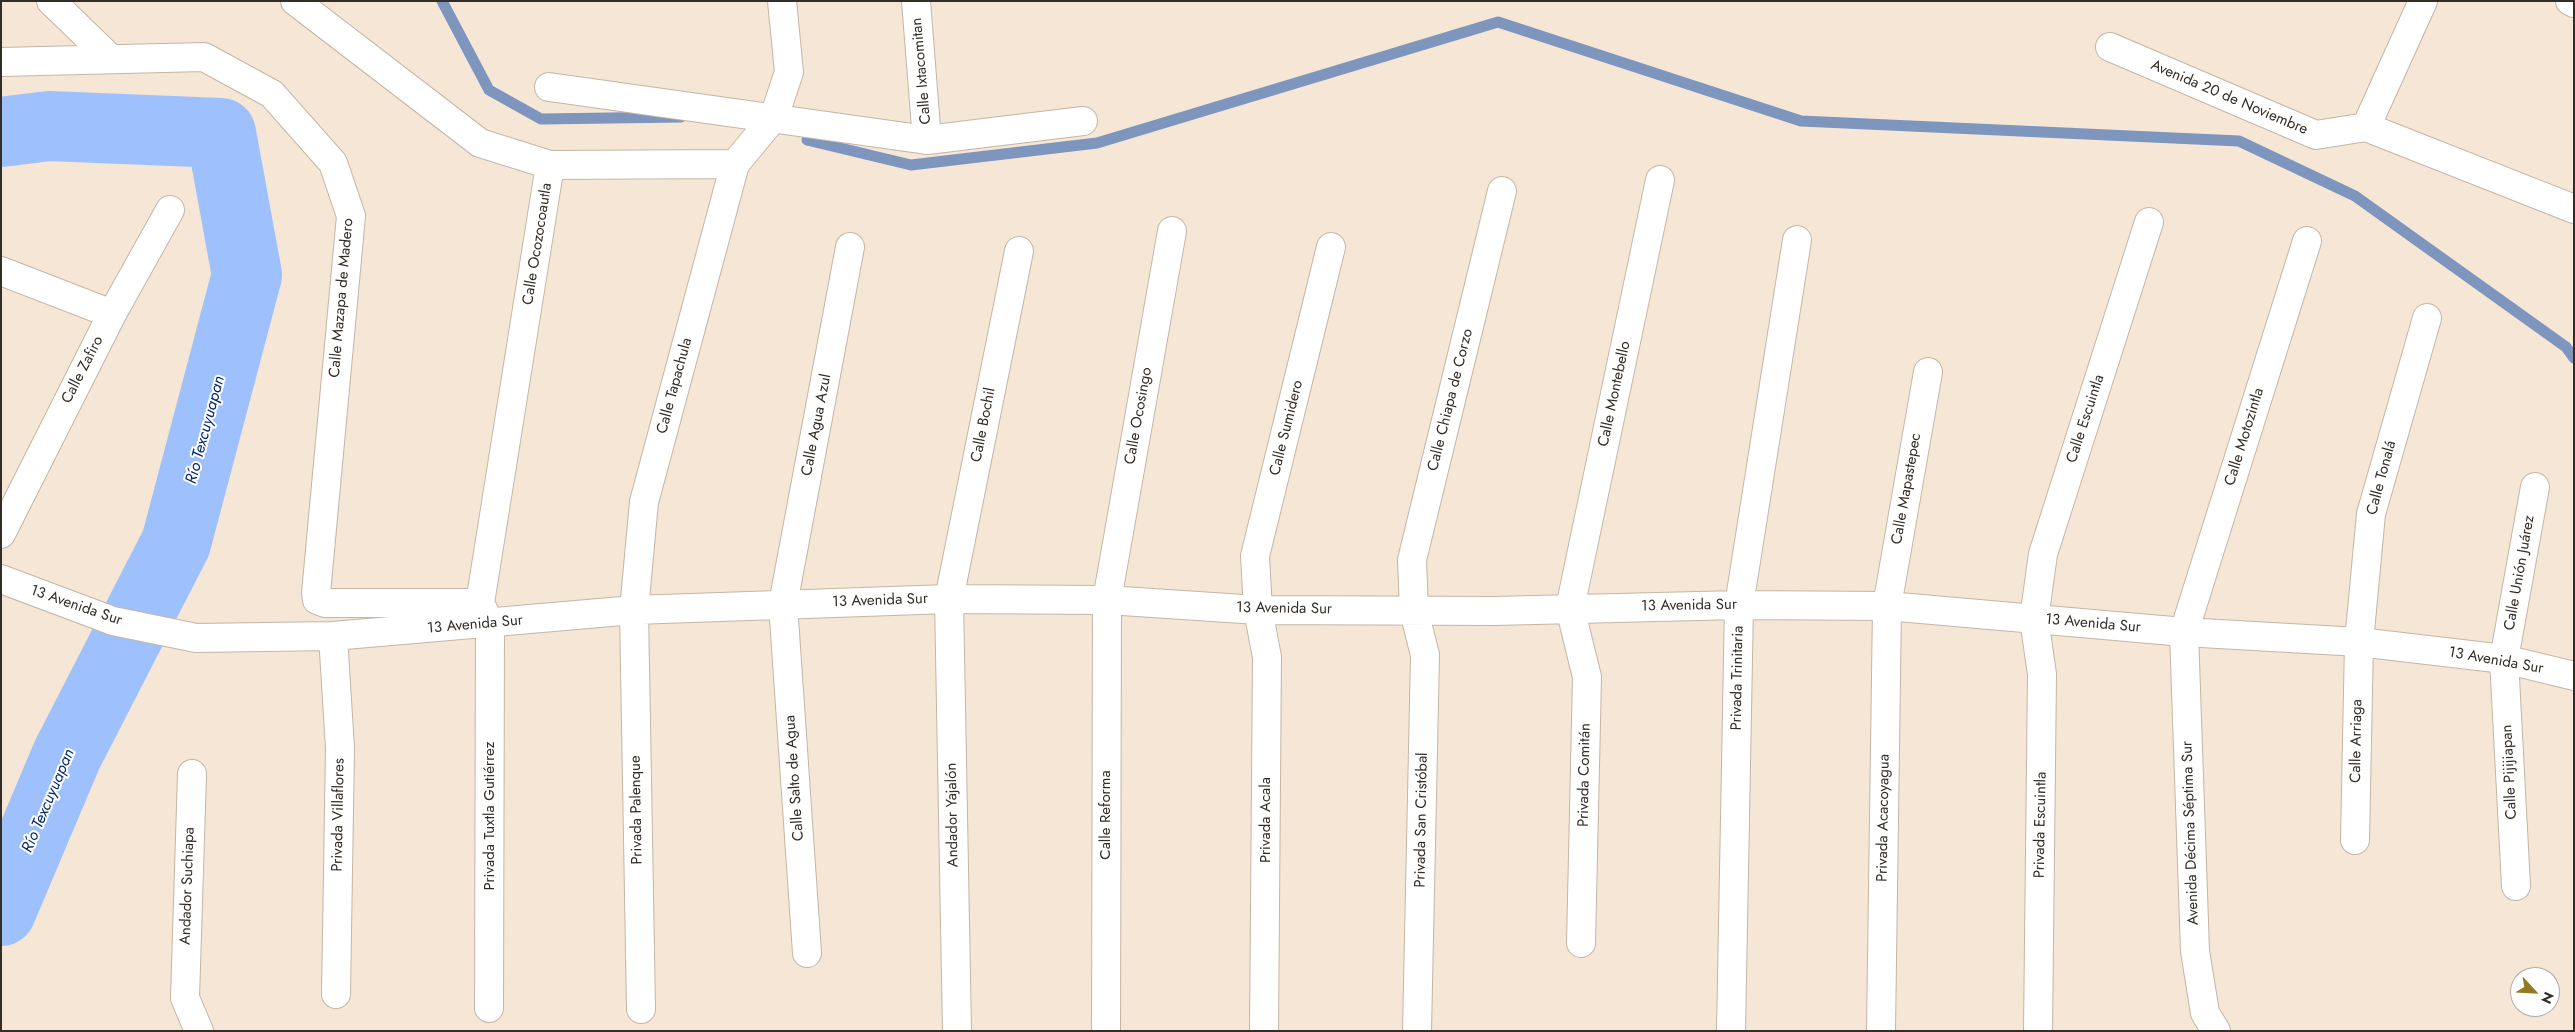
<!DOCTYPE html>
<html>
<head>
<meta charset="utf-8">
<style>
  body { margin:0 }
  #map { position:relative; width:2575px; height:1032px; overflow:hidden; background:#f5e6d6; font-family:Jost,sans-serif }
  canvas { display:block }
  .frame { position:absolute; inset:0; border:2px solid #332d27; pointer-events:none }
  .north { position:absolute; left:2510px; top:967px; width:50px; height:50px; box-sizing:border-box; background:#fff; border:1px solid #adaba9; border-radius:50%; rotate:115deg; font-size:14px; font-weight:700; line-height:20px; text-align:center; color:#332d27 }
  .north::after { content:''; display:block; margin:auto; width:18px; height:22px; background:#957920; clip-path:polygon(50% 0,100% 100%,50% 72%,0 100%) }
</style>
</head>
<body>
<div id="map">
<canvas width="2575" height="1032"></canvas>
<div class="frame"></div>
<div class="north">N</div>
</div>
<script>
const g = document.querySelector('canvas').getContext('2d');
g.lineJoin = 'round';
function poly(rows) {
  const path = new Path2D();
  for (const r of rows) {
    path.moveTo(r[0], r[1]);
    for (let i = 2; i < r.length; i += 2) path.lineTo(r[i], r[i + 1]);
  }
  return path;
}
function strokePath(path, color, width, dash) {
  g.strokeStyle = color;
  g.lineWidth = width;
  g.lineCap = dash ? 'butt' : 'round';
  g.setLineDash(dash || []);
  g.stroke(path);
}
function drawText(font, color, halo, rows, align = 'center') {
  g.font = font + ' Jost,sans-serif';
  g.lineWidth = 4;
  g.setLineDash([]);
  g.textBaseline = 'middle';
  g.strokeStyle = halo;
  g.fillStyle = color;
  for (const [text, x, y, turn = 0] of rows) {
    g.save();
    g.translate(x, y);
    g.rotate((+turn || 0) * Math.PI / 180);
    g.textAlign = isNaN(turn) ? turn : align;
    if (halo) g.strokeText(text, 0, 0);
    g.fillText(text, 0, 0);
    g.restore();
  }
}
const stream = poly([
  [442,1,489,90,541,119,681,117],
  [807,140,911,165,1097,143,1498,22,1801,121,2239,141,2355,196,2566,347,2574,358]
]);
const river = poly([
  [1,132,49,126,221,133,247,275,176,543,67,755,1,911]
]);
const minor = poly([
  [51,1,111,59],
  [295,1,480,143,550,165,735,164],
  [916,1,927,140],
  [2110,47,2316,135,2366,127,2574,209],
  [1,62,204,57,272,94,333,163,351,216,316,593,317,600,325,603,480,603],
  [549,87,927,140,1083,121],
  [2366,127,2423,1],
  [1,271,112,314],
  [1,534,112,314,170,210],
  [1,579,113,621,196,638,333,636,634,610,949,599,1107,600,1258,610,1494,611,1739,605,1887,606,2184,632,2359,642,2504,659,2574,676],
  [333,636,340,748,336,994],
  [192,774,185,998,199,1031],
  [2355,840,2359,642,2371,514,2427,318],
  [2516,886,2504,659,2535,487],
  [1581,943,1587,677,1570,608,1660,180],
  [807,953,783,604,850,247],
  [489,1008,490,624,480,603,550,165],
  [641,1009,634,610,644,502,735,164,774,117,789,72,782,1],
  [957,1031,949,599,1019,251],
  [1106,1031,1107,600,1172,231],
  [1264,1031,1267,657,1258,610,1255,556,1331,247],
  [1417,1031,1425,655,1414,611,1412,560,1502,191],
  [1731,1031,1739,605,1797,240],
  [1881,1031,1887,606,1928,372],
  [2038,1031,2042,674,2034,619,2043,554,2149,222],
  [2216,1031,2205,1013,2195,951,2184,632,2307,241]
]);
const major = poly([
  [2570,1,2574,3]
]);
const streetNames = [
  ["Calle Ixtacomitan",922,71,-95],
  ["Avenida 20 de Noviembre",2229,98,23],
  ["Calle Ocozocoautla",538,244,-81],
  ["Calle Mazapa de Madero",342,298,-85],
  ["Calle Zafiro",83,370,-63],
  ["Calle Tapachula",675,386,-75],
  ["Calle Montebello",1615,394,-78],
  ["Calle Chiapa de Corzo",1451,400,-76],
  ["Calle Ocosingo",1139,416,-80],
  ["Calle Escuintla",2086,419,-72],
  ["Calle Agua Azul",817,425,-79],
  ["Calle Bochil",984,425,-79],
  ["Calle Sumidero",1287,428,-76],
  ["Calle Motozintla",2245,437,-73],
  ["Calle Tonalá",2382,478,-75],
  ["Calle Mapastepec",1907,489,-80],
  ["Calle Unión Juárez",2520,573,-80],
  ["13 Avenida Sur",880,601,-2],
  ["13 Avenida Sur",76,606,19],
  ["13 Avenida Sur",1689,606,-1],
  ["13 Avenida Sur",1284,609,1],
  ["13 Avenida Sur",2093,624,5],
  ["13 Avenida Sur",475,625,-5],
  ["13 Avenida Sur",2496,661,10],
  ["Privada Trinitaria",1738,678,-89],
  ["Calle Arriaga",2357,741,-89],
  ["Calle Pijijiapan",2510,772,-93],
  ["Privada Comitán",1585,775,-89],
  ["Calle Salto de Agua",795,778,-94],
  ["Privada Palenque",637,810,-91],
  ["Privada Villaflores",339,815,-89],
  ["Andador Yajalón",953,815,-91],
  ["Calle Reforma",1106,815,-90],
  ["Privada Tuxtla Gutiérrez",490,816,-90],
  ["Privada Acacoyagua",1884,818,-89],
  ["Privada Acala",1266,820,-90],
  ["Privada San Cristóbal",1422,820,-89],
  ["Privada Escuintla",2041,825,-89],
  ["Avenida Décima Séptima Sur",2191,833,-92],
  ["Andador Suchiapa",188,886,-88]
];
const waterNames = [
  ["Río Texcuyuapan",206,430,-75],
  ["Río Texcuyuapan",49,801,-67]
];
strokePath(stream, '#7e95be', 11);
strokePath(river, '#9ec1fe', 70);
strokePath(minor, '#c4b6a6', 30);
strokePath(major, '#c4b6a6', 30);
strokePath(minor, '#fff', 28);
strokePath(major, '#fff', 28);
drawText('15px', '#332d27', '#fff', streetNames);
drawText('italic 16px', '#03286c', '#fff', waterNames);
</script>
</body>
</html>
